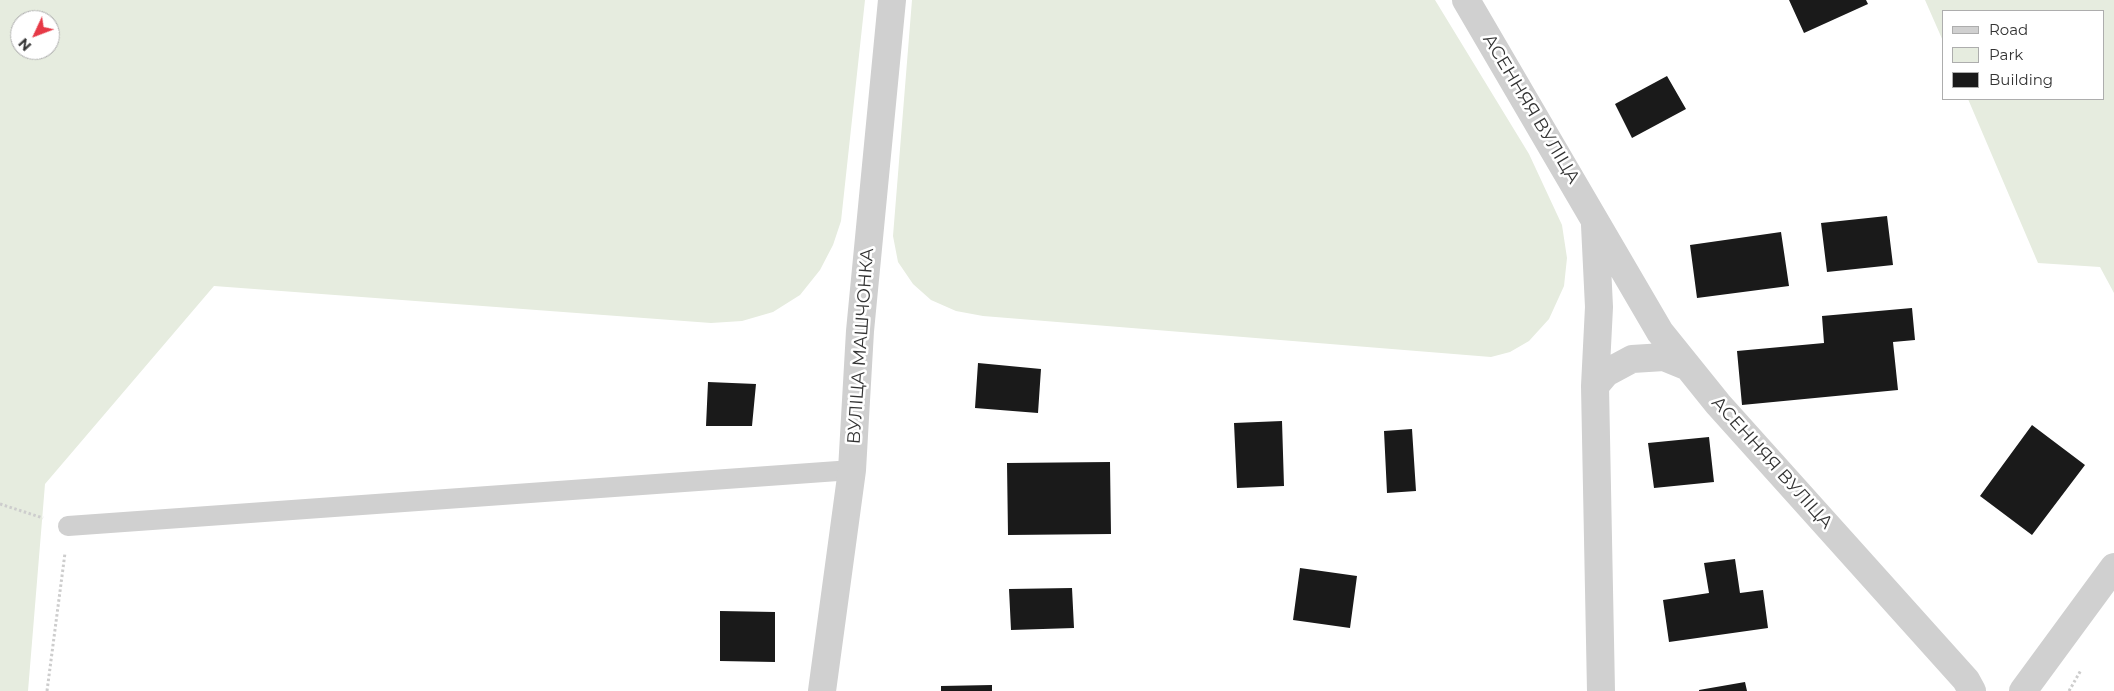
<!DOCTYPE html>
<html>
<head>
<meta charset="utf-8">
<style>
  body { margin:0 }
  #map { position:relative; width:2114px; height:691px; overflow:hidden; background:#fff; font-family:Montserrat,sans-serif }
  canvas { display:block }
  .legend { position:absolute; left:1942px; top:10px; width:162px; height:90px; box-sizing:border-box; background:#fff; border:1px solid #adadad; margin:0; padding:6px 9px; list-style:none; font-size:15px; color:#333 }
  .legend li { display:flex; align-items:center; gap:10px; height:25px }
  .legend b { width:25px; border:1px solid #adadad }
  .north { position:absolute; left:10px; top:10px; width:50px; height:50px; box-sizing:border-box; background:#fff; border:1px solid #adadad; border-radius:50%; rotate:227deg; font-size:14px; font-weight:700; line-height:20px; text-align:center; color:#333 }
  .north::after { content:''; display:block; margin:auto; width:18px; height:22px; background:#e63946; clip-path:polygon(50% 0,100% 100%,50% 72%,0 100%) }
</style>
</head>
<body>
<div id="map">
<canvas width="2114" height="691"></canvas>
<ul class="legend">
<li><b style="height:6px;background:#d0d0d0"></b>Road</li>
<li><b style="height:14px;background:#e6ecdf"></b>Park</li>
<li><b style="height:14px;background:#1a1a1a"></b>Building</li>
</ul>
<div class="north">N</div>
</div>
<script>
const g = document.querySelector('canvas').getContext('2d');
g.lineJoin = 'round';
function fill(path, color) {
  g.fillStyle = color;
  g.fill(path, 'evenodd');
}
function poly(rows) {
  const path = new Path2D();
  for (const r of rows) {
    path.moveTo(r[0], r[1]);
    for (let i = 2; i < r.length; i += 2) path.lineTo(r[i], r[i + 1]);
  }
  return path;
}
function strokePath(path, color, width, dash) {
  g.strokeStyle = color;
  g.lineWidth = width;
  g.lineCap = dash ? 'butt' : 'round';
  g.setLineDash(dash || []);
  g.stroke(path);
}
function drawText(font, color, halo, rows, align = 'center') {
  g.font = font + ' Montserrat,sans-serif';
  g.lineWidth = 5;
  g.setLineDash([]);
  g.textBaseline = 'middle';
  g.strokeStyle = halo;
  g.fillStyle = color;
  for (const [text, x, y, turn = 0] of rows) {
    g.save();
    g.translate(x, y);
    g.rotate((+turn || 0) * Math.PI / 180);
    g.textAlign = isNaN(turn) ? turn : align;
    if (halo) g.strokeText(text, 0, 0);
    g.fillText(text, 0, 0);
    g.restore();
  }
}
const green = poly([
  [0,0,865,0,841,221,833,245,820,270,800,295,773,312,742,321,711,323,214,286,45,484,28,691,0,691],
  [20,20,50,20,50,50,20,50],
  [912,0,1435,0,1529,154,1562,225,1567,258,1564,286,1549,319,1529,341,1510,352,1491,357,983,316,956,311,931,300,913,284,898,262,893,236],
  [1925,0,2114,0,2114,293,2100,267,2038,263,1968,99,2103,99,2103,11,1943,11,1943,41]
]);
const building = poly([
  [1789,0,1866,0,1868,4,1804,33],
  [1667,76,1686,109,1632,138,1615,104],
  [1887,216,1893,265,1827,272,1821,223],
  [1781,232,1789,286,1697,298,1690,245],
  [1912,308,1915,340,1893,342,1898,390,1742,405,1737,351,1824,343,1822,316],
  [978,363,1041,369,1038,413,975,408],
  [708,382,756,384,752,426,706,426],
  [1282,421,1284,486,1237,488,1234,423],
  [2032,425,2085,465,2032,535,1980,496],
  [1412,429,1416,491,1387,493,1384,431],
  [1709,437,1714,482,1654,488,1648,443],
  [1110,462,1111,534,1008,535,1007,463],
  [1735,559,1740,593,1763,590,1768,628,1669,642,1663,600,1709,593,1704,563],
  [1300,568,1357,576,1350,628,1293,620],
  [1072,588,1074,628,1011,630,1009,589],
  [720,611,775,612,775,662,720,661],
  [1745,682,1747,691,1699,691,1699,690],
  [992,685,992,691,941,691,941,686]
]);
const path = poly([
  [0,504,43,518],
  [47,691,65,553],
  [2069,691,2081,670]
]);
const lane = poly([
  [68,526,852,470]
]);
const street = poly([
  [1466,0,1660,332,1718,404,1966,680,1972,691],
  [1595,225,1599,307,1595,386,1601,691],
  [1595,386,1606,373,1632,359,1664,357,1686,366],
  [822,691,852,470,860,331,892,0],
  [2023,691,2114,567]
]);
const streetNames = [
  ["АСЕННЯЯ ВУЛІЦА",1531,109,59],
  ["ВУЛІЦА МАШЧОНКА",861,346,-86],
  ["АСЕННЯЯ ВУЛІЦА",1772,463,48]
];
fill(green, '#e6ecdf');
fill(building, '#1a1a1a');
strokePath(path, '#cdcdcd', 3, [2.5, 2.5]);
strokePath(lane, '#d0d0d0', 20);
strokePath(street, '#d0d0d0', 28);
drawText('18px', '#333', '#fff', streetNames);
</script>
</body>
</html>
